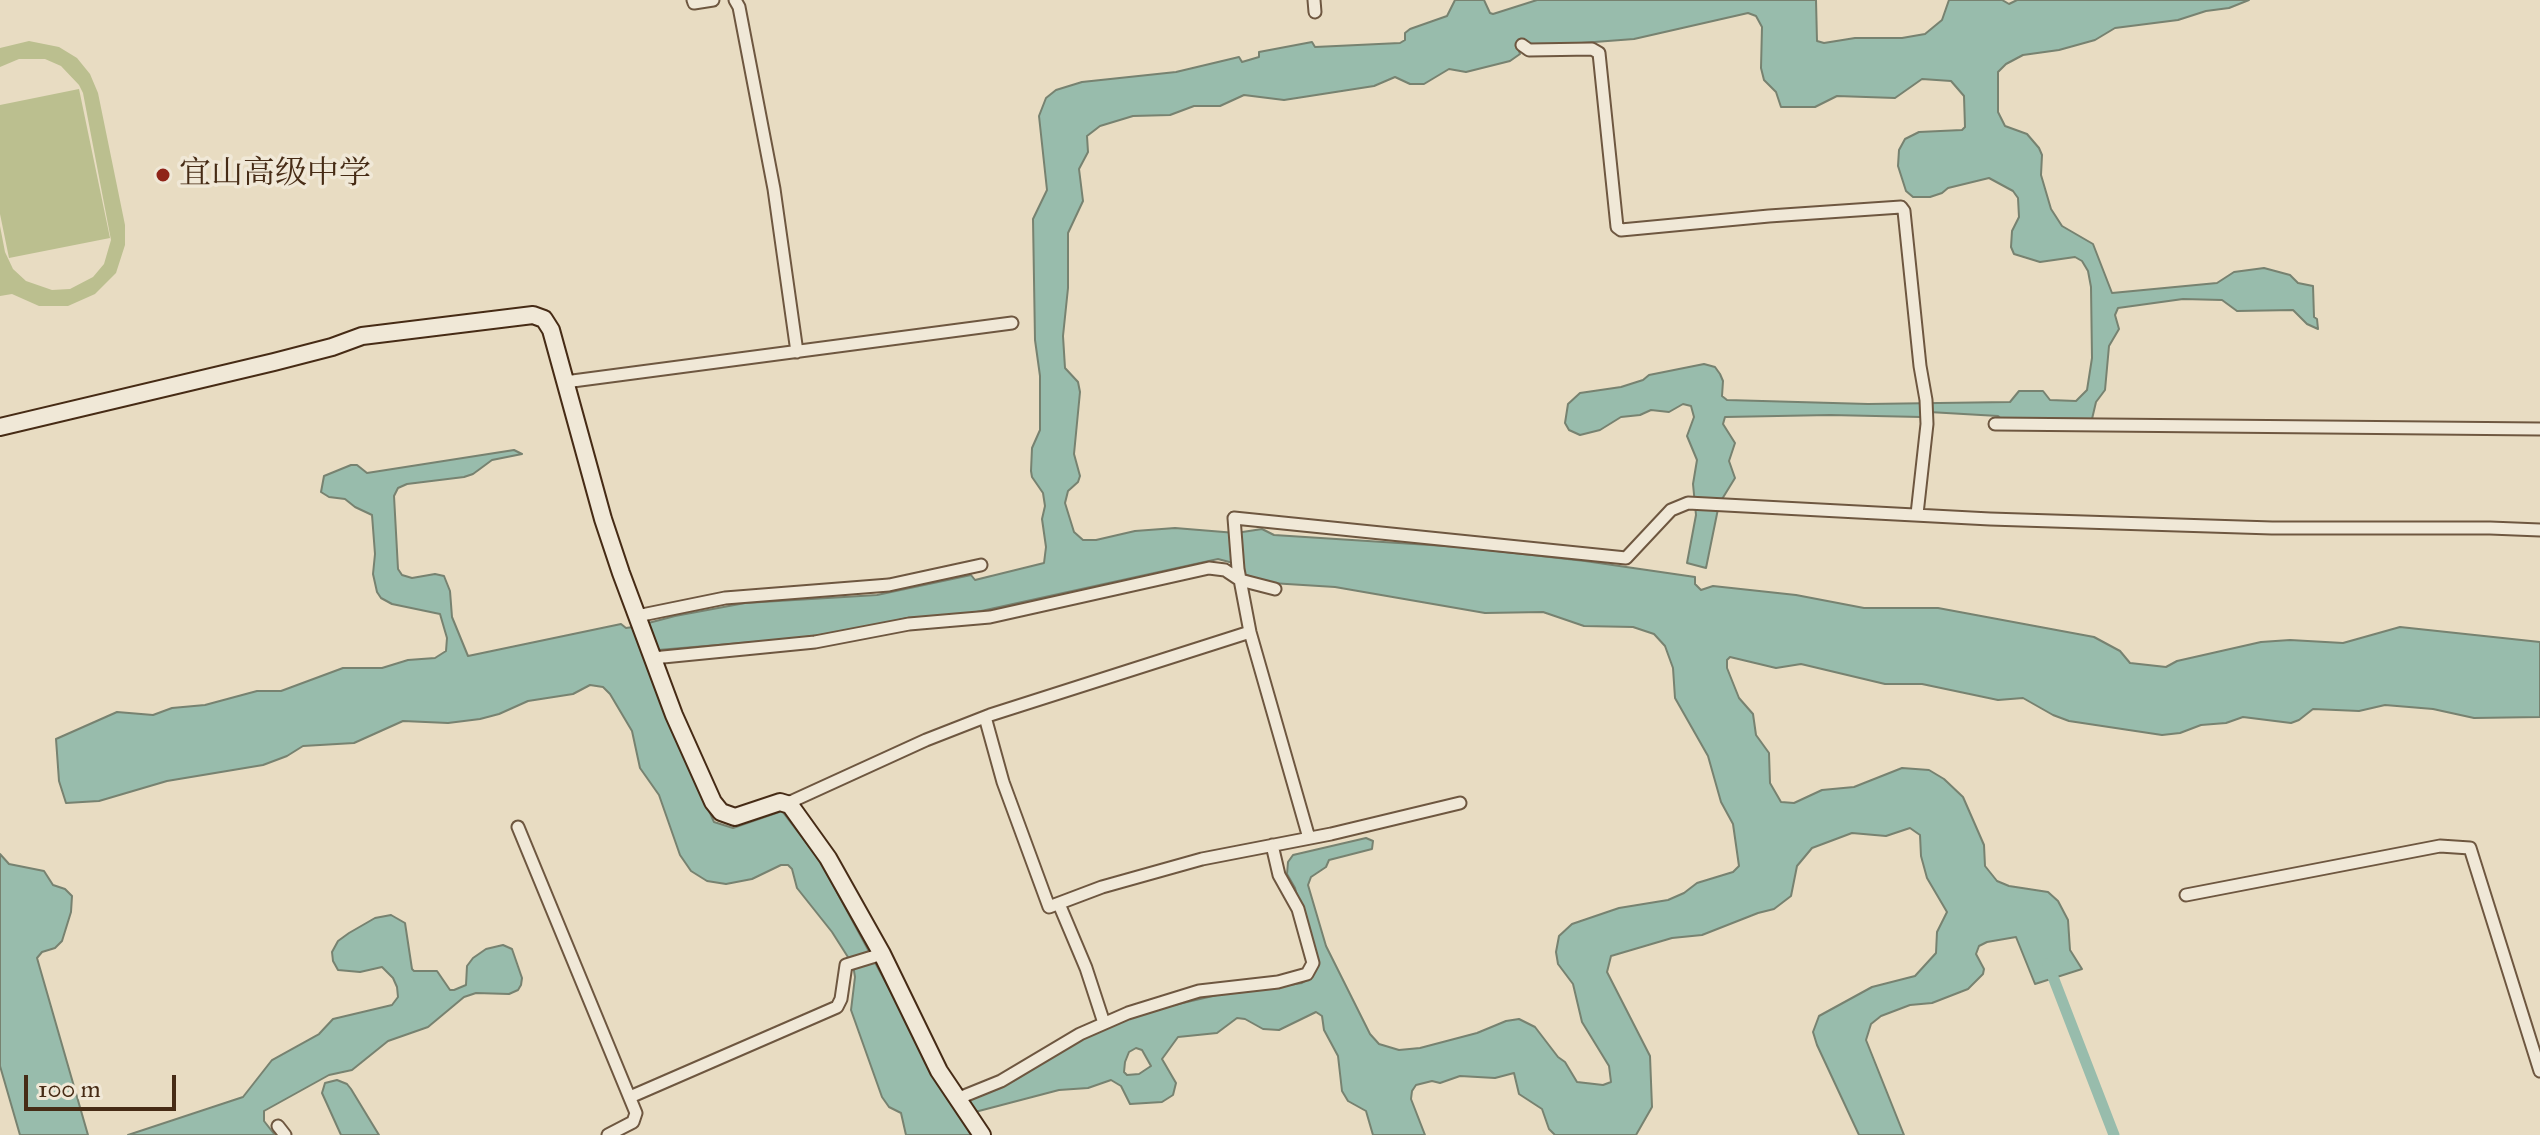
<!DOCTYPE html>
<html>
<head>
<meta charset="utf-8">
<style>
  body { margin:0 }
  #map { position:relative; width:2540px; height:1135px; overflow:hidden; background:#e8dcc2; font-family:"IM FELL Great Primer",serif }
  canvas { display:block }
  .scale { position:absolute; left:24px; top:1075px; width:152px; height:36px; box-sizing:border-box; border:4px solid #462b15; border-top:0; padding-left:10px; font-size:24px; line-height:28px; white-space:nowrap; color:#462b15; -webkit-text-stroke:6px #f0e8d7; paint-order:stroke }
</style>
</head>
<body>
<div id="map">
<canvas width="2540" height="1135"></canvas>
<div class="scale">100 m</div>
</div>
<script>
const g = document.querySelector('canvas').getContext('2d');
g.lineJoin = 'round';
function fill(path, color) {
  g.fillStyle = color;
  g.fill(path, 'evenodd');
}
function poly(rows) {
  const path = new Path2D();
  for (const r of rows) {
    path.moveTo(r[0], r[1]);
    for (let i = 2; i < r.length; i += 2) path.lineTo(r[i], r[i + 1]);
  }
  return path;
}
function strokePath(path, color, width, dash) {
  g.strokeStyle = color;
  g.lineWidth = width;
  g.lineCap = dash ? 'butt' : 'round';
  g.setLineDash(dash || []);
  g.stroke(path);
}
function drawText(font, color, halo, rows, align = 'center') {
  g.font = font + ' "IM FELL Great Primer","Noto Serif SC",serif';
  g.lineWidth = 7;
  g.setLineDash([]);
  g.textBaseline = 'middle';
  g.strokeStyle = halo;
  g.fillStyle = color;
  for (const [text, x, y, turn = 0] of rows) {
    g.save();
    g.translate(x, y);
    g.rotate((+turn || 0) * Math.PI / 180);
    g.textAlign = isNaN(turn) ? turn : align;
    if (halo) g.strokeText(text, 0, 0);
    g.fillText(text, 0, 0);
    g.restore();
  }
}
const green = poly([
  [29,41,59,47,77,58,90,74,98,93,125,225,125,245,116,273,95,294,68,306,39,306,12,294,0,296,0,226,5,252,13,269,26,281,52,290,70,289,93,277,104,264,111,240,83,93,79,85,61,66,45,59,19,59,0,67,0,48],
  [79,89,110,238,9,258,0,214,0,105]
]);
const water = poly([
  [1455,0,1484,0,1490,13,1493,14,1537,0,1816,0,1817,41,1824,43,1855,38,1902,38,1925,34,1942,20,1949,0,2002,0,2009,4,2017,0,2249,0,2229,8,2206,11,2178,20,2115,28,2095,40,2059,50,2023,55,2006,64,1998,72,1998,112,2005,126,2027,134,2039,148,2042,155,2041,175,2051,209,2062,226,2093,244,2112,293,2217,283,2234,272,2264,268,2290,275,2298,283,2313,286,2314,317,2317,319,2318,329,2307,324,2293,310,2237,311,2222,300,2183,299,2118,308,2115,315,2119,329,2109,346,2105,390,2096,402,2092,419,2000,418,1998,416,1929,412,1921,417,1830,415,1725,417,1723,424,1735,443,1729,461,1735,478,1719,504,1706,568,1687,563,1696,515,1693,484,1697,460,1687,436,1694,417,1691,406,1683,404,1669,412,1651,410,1640,415,1621,417,1600,430,1580,435,1569,430,1565,423,1568,404,1580,393,1621,387,1643,380,1649,375,1704,364,1715,367,1720,374,1723,381,1722,396,1727,400,1868,404,2010,402,2019,391,2043,391,2050,400,2076,401,2087,390,2092,358,2091,287,2088,271,2082,261,2075,257,2040,262,2014,254,2011,247,2012,231,2019,217,2018,198,2013,191,1989,178,1948,188,1942,193,1930,197,1913,197,1906,191,1898,166,1899,150,1905,139,1919,132,1962,130,1965,127,1964,96,1951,81,1922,79,1895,98,1837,96,1815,107,1781,107,1776,92,1764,80,1761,68,1762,27,1756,16,1748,13,1634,39,1542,46,1523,42,1518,48,1520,54,1510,61,1466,72,1449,69,1424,84,1410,84,1395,77,1374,86,1284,100,1244,95,1220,106,1194,106,1170,115,1133,116,1100,126,1087,136,1088,152,1079,169,1083,201,1068,233,1068,288,1063,336,1065,368,1078,382,1080,392,1074,454,1080,476,1078,482,1068,491,1065,503,1074,532,1083,540,1096,540,1135,531,1175,528,1236,533,1262,529,1274,535,1461,547,1585,561,1695,577,1695,584,1701,590,1713,586,1796,595,1864,608,1938,608,2094,637,2120,651,2130,663,2166,667,2177,661,2261,642,2290,640,2343,643,2400,627,2540,642,2540,717,2474,718,2433,709,2385,705,2359,711,2313,709,2299,720,2291,723,2243,717,2226,723,2201,725,2180,733,2162,735,2069,721,2053,715,2023,698,1998,700,1922,684,1885,684,1801,664,1776,668,1730,657,1727,660,1727,668,1739,698,1753,714,1756,735,1769,753,1770,783,1781,802,1794,803,1822,790,1854,787,1902,768,1929,770,1944,779,1963,797,1984,845,1985,866,1997,881,2009,886,2048,892,2058,901,2068,920,2070,950,2082,969,2035,984,2016,937,1987,942,1979,946,1976,954,1984,969,1983,974,1968,989,1932,1003,1910,1005,1881,1016,1871,1024,1866,1040,1904,1135,1859,1135,1817,1045,1813,1032,1819,1016,1872,987,1915,976,1936,953,1937,932,1947,912,1927,878,1921,856,1920,835,1910,828,1886,836,1852,833,1812,848,1797,866,1791,896,1774,909,1758,913,1702,935,1672,938,1611,956,1607,972,1650,1056,1652,1107,1636,1135,1555,1135,1549,1129,1542,1109,1519,1094,1514,1073,1495,1078,1460,1076,1440,1083,1432,1081,1416,1085,1412,1091,1411,1099,1425,1135,1373,1135,1366,1111,1348,1101,1342,1091,1338,1056,1324,1030,1322,1016,1316,1012,1279,1030,1263,1029,1245,1019,1237,1018,1217,1033,1178,1037,1162,1059,1176,1083,1173,1095,1162,1102,1130,1104,1121,1086,1111,1080,1088,1088,1059,1090,975,1112,968,1099,1015,1080,1094,1031,1144,1012,1230,992,1256,990,1302,983,1309,979,1314,973,1314,961,1295,888,1287,874,1288,862,1293,855,1366,838,1373,841,1372,849,1329,860,1326,867,1311,877,1308,885,1326,946,1370,1034,1379,1044,1399,1050,1420,1048,1477,1033,1506,1021,1519,1019,1535,1027,1558,1057,1565,1062,1577,1082,1603,1085,1611,1082,1609,1066,1582,1022,1573,984,1558,964,1556,952,1559,936,1572,924,1619,908,1668,900,1684,893,1697,883,1733,872,1739,866,1733,824,1721,802,1708,756,1675,698,1673,668,1665,646,1654,634,1633,627,1584,626,1543,612,1485,613,1335,587,1271,583,1243,574,1233,563,1218,559,963,615,907,618,859,630,790,639,658,650,667,717,714,822,733,828,782,811,820,861,917,1040,975,1135,906,1135,901,1113,889,1107,882,1097,851,1010,855,977,853,965,832,932,797,888,792,869,788,865,781,865,752,879,726,884,707,881,691,871,680,855,659,795,640,768,632,731,610,694,603,687,590,685,573,694,528,701,499,714,480,719,448,723,403,721,354,743,303,746,287,756,263,765,167,781,99,801,66,803,59,781,56,739,117,712,153,715,172,708,205,705,257,691,281,691,343,668,382,668,408,660,435,658,446,651,447,638,440,614,392,604,381,598,377,592,373,574,375,554,372,515,355,507,345,499,329,497,321,492,324,476,351,465,357,465,367,473,514,450,522,454,492,460,473,474,464,477,407,484,398,488,394,496,398,569,402,575,412,578,435,574,444,576,450,591,452,617,468,656,621,624,626,628,633,627,675,616,745,603,877,595,971,575,975,580,1044,563,1046,547,1042,519,1045,506,1043,493,1032,477,1031,471,1032,448,1040,430,1040,376,1035,340,1033,219,1047,190,1039,116,1046,98,1056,90,1082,82,1176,72,1239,57,1242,62,1259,57,1259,52,1312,42,1315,47,1400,43,1405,40,1405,33,1410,29,1447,16,1455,0],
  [1136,1048,1142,1050,1151,1066,1139,1074,1127,1075,1124,1072,1125,1062,1129,1052,1136,1048],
  [0,854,9,864,44,871,53,885,65,889,72,896,71,912,62,941,55,948,42,952,37,958,88,1135,20,1135,0,1066,0,854],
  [391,915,405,923,412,969,414,971,437,971,450,990,454,990,466,985,467,966,473,958,486,949,503,945,512,949,522,978,521,985,518,990,509,994,476,993,464,997,428,1027,388,1041,352,1070,329,1075,264,1111,264,1121,275,1135,128,1135,243,1097,272,1060,319,1034,333,1019,392,1005,398,997,397,987,393,978,382,967,360,972,338,970,333,961,332,952,338,941,349,933,375,918,391,915],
  [337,1080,347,1084,351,1089,379,1135,341,1135,322,1093,325,1083,337,1080]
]);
const canal = poly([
  [2048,964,2114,1135]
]);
const street = poly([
  [693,0,694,3,713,0],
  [735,0,739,7,774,189,797,352],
  [1314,0,1315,12],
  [1522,45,1529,50,1592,49,1599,53,1617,227,1621,230,1769,216,1901,207,1904,211,1920,366,1926,400,1927,424,1917,514],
  [565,382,1012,323],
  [1995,424,2540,429],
  [637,616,725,598,889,585,981,565],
  [653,658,815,642,909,624,990,617,1209,568,1225,570,1240,580,1275,589],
  [985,717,1003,782,1049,907,1102,887,1202,859,1331,834,1460,803],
  [788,803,926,740,990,715,1250,632],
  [518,827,636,1113,633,1122,608,1135],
  [1309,838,1250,632,1238,569,1234,518,1626,558,1671,510,1688,503,1990,519,2272,528,2490,528,2540,530],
  [2186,895,2440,846,2470,848,2540,1071],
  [1059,904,1086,968,1104,1023],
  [630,1097,837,1007,841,999,846,965,882,954],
  [959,1098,1001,1081,1080,1034,1128,1013,1199,991,1278,982,1307,974,1313,963,1298,909,1279,875,1272,845],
  [278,1126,285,1135]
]);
const secondary = poly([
  [0,427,274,362,332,347,362,336,533,315,544,319,551,330,603,519,621,573,674,715,713,802,721,812,735,817,780,802,790,805,828,858,882,954,939,1071,982,1135]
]);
const markers = [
  [163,175,8,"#8f2418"]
];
const poiNames = [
  ["宜山高级中学",179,175]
];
fill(green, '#bbbf8f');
fill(water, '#98bcac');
strokePath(water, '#778270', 2);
strokePath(canal, '#98bcac', 11);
strokePath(street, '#6e5740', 15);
strokePath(secondary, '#462b15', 20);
strokePath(street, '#f0e8d7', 11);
strokePath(secondary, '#f0e8d7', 16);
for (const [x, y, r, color] of markers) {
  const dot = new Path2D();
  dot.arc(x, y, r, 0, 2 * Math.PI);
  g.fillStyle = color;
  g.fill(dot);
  strokePath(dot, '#f0e8d7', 3);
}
drawText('32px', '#462b15', '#f0e8d7', poiNames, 'left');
</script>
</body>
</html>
